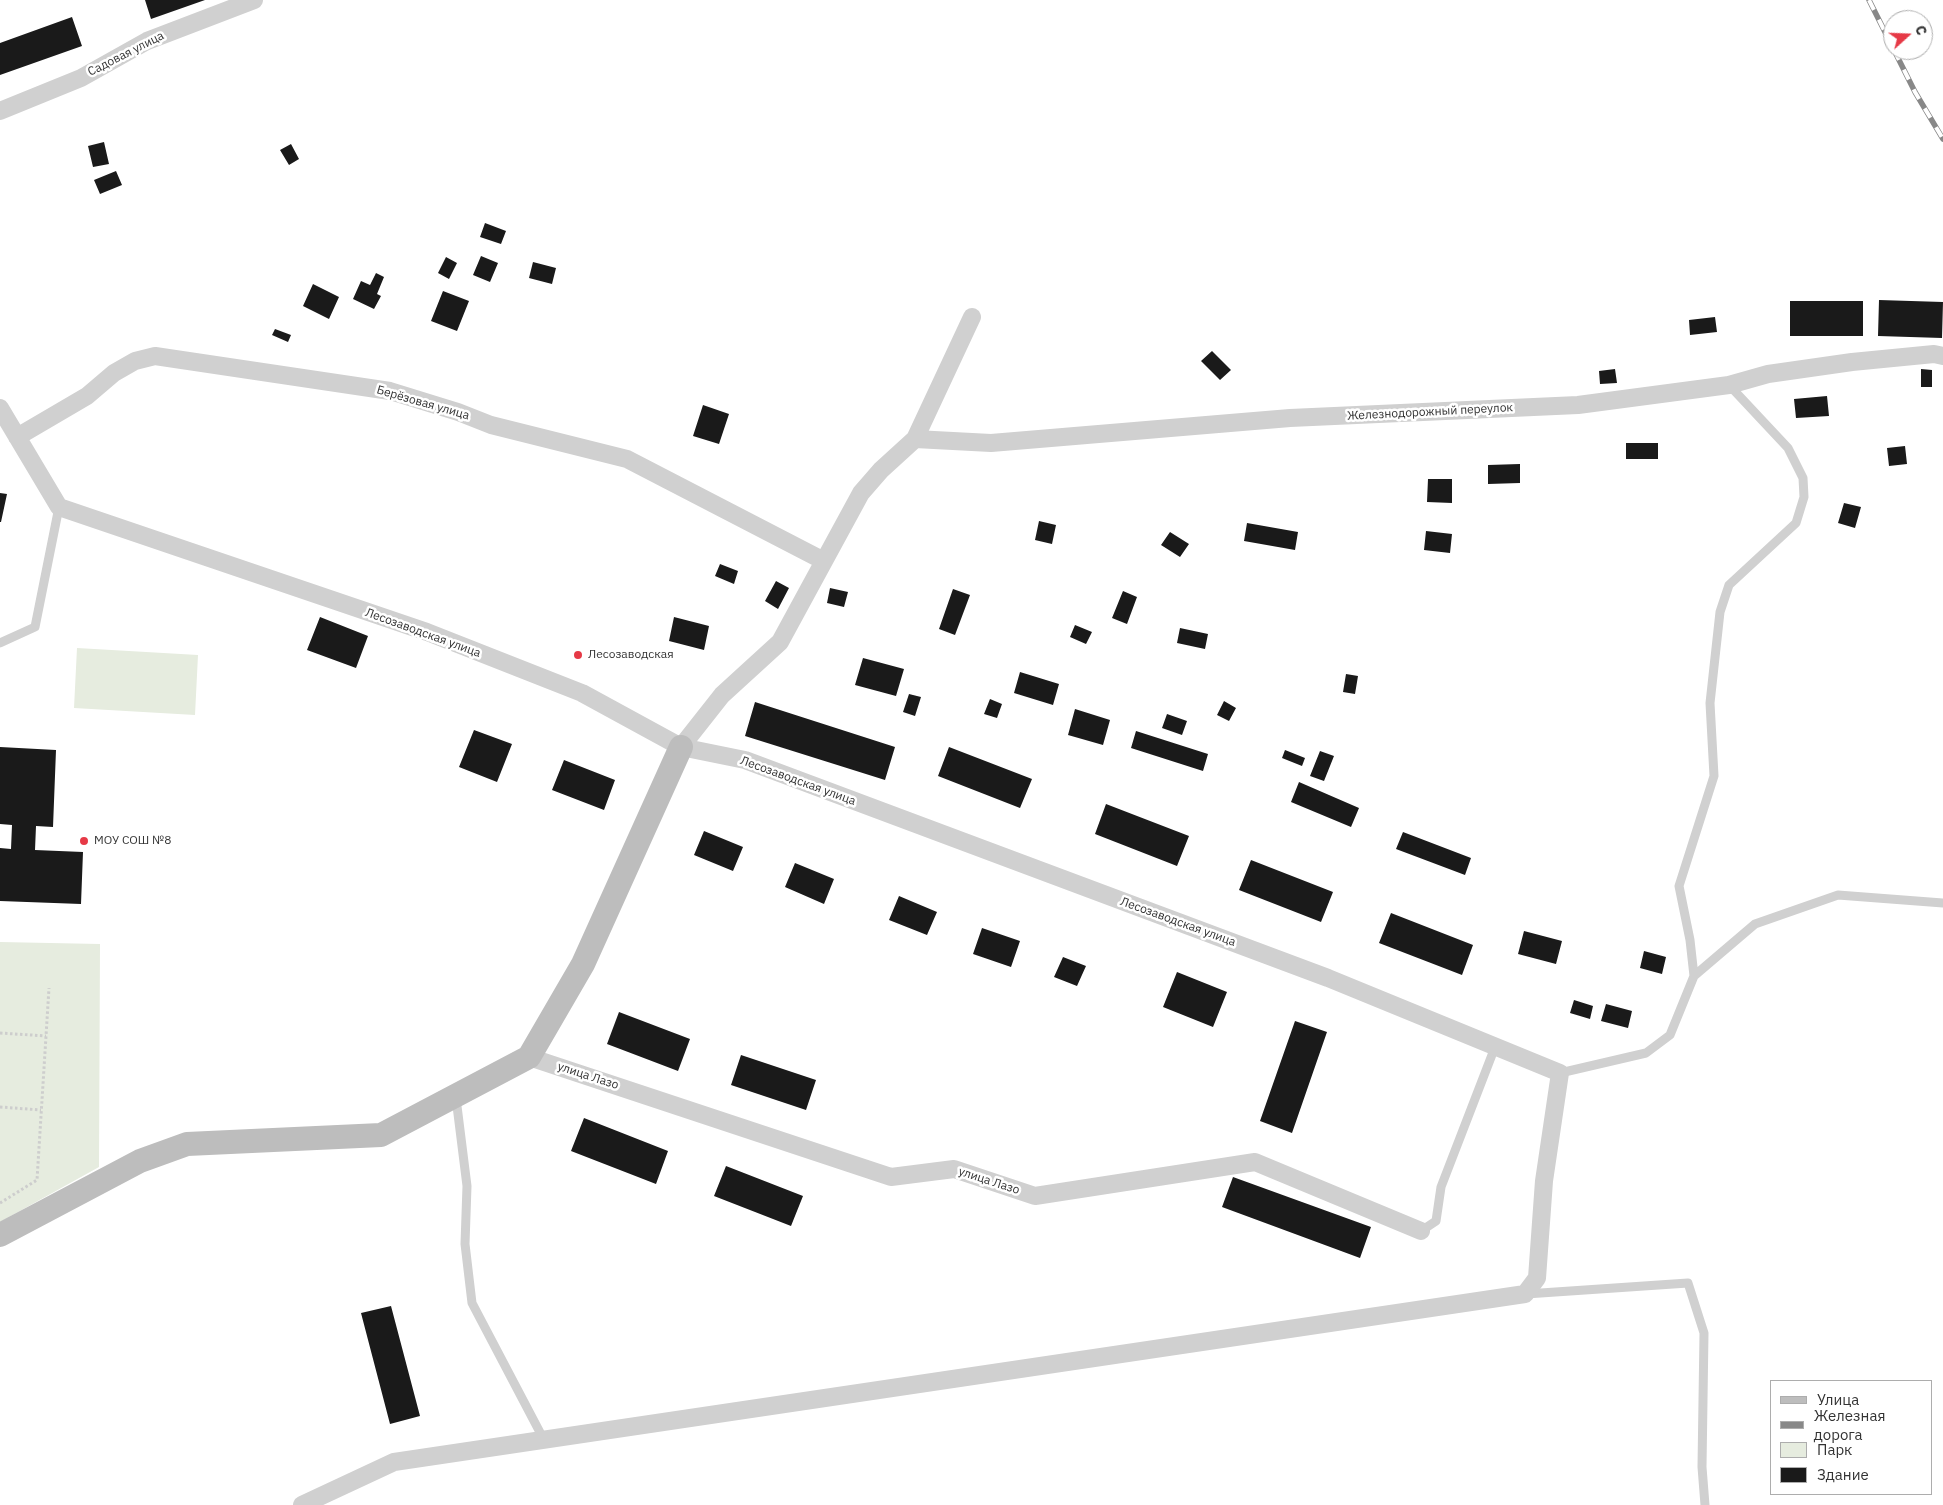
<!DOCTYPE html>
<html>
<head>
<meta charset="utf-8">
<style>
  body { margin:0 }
  #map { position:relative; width:1943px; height:1505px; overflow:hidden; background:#fff; font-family:"IBM Plex Sans",sans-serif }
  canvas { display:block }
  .legend { position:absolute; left:1770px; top:1380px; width:162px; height:115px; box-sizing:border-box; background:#fff; border:1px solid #adadad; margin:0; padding:6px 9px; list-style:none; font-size:15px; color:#333 }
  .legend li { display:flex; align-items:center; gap:10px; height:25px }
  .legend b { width:25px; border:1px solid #adadad }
  .north { position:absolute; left:1883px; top:10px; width:50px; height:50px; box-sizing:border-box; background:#fff; border:1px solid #adadad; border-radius:50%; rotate:70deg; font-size:14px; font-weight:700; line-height:20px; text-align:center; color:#333 }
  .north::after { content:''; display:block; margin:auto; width:18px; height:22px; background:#e63946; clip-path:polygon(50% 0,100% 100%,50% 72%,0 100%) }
</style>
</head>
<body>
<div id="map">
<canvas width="1943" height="1505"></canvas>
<ul class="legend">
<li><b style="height:6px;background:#bdbdbd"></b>Улица</li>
<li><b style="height:6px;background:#888"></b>Железная дорога</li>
<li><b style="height:14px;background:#e6ecdf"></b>Парк</li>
<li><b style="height:14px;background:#1a1a1a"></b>Здание</li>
</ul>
<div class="north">С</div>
</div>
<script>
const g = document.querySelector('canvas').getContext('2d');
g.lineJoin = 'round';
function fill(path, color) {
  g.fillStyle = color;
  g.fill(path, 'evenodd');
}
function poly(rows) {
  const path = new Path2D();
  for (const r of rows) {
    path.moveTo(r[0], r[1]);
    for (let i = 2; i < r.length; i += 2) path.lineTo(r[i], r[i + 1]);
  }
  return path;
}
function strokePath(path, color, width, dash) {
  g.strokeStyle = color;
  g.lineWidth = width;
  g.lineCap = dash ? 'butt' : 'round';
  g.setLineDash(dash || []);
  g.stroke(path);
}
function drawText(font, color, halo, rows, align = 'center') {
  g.font = font + ' "IBM Plex Sans",sans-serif';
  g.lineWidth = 5;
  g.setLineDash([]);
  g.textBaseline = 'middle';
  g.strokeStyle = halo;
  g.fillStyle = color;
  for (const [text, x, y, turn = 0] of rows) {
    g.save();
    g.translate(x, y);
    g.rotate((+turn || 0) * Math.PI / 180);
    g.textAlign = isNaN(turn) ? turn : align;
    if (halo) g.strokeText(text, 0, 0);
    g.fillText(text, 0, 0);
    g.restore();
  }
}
const green = poly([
  [77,648,198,655,195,715,74,708],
  [0,942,100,944,99,1167,0,1222]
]);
const building = poly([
  [145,0,205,0,151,19],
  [72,17,82,46,0,75,0,43],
  [104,142,109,164,93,167,88,146],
  [291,144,299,159,289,165,280,150],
  [116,171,122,185,100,194,94,180],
  [485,223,506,231,501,244,480,237],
  [481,256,498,263,490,282,473,275],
  [446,257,457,263,449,279,438,273],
  [533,262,556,268,552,284,529,278],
  [376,273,384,277,377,294,381,296,374,309,353,299,361,281,370,285],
  [313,284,339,297,329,319,303,306],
  [443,291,469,301,457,331,431,321],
  [1879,300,1943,302,1942,338,1878,336],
  [1790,301,1863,301,1863,336,1790,336],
  [1715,317,1717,332,1690,335,1689,320],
  [275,329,291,335,288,342,272,335],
  [1212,351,1231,370,1220,380,1201,361],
  [1615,369,1617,383,1600,384,1599,371],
  [1921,369,1932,370,1932,387,1921,387],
  [1827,396,1829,416,1796,418,1794,399],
  [703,405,729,414,719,444,693,436],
  [1626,443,1658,443,1658,459,1626,459],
  [1905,446,1907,464,1889,466,1887,448],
  [1520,464,1520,483,1488,484,1488,465],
  [1428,479,1452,479,1452,503,1427,502],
  [0,493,7,494,1,522,0,522],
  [1844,503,1861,507,1855,528,1838,523],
  [1039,521,1056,525,1052,544,1035,540],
  [1247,523,1298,532,1295,550,1244,541],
  [1426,531,1452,534,1450,553,1424,550],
  [1170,532,1189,544,1180,557,1161,545],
  [720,564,738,571,734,584,715,576],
  [776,581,789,588,778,609,765,601],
  [830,588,848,592,844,607,827,603],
  [953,589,970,595,955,635,939,629],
  [1123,591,1137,597,1127,624,1112,618],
  [320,617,368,636,356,668,307,650],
  [674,617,709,626,704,650,669,641],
  [1075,625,1092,632,1086,644,1070,637],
  [1180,628,1208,634,1205,649,1177,643],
  [863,658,904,669,896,696,855,685],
  [1020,672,1059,684,1053,705,1014,693],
  [1346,674,1358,676,1355,694,1343,692],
  [909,694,921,697,915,716,903,712],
  [990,699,1002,704,997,718,984,714],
  [1224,701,1236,708,1229,721,1217,715],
  [755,702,895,747,885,780,745,736],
  [1075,709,1110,720,1103,745,1068,735],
  [1167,714,1187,721,1182,735,1162,728],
  [474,730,512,744,497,782,459,767],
  [1136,731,1208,754,1203,771,1131,748],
  [0,747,56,750,53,827,36,826,35,850,83,852,81,904,0,901,0,848,11,849,12,825,0,824],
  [949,747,1032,779,1020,808,938,776],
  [1285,750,1305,758,1302,766,1282,758],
  [1320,751,1334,756,1324,781,1310,776],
  [564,760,615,780,604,810,552,790],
  [1299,782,1359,808,1351,827,1291,802],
  [1106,804,1189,836,1177,866,1095,834],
  [704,831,743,847,733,871,694,855],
  [1403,832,1471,858,1465,875,1396,849],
  [1251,860,1333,892,1321,922,1239,890],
  [795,863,834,879,824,904,785,887],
  [899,896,937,912,927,935,889,920],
  [1391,913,1473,945,1462,975,1379,943],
  [982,928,1020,941,1011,967,973,954],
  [1524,931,1562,941,1556,964,1518,954],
  [1644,951,1666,957,1662,974,1640,968],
  [1063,957,1086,966,1077,986,1054,977],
  [1177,972,1227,992,1213,1027,1163,1007],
  [1574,1000,1593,1006,1590,1019,1570,1013],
  [1606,1004,1632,1011,1628,1028,1601,1021],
  [619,1012,690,1039,678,1071,607,1044],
  [1295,1021,1327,1032,1292,1133,1260,1121],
  [741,1055,816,1080,806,1110,731,1085],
  [584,1118,668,1151,656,1184,571,1151],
  [726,1166,803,1196,791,1226,714,1196],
  [1233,1177,1371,1227,1360,1258,1222,1207],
  [391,1306,420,1416,390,1424,361,1313]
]);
const path = poly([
  [0,1033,46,1036],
  [0,1107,41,1110],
  [0,1203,37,1180,49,988]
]);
const lane = poly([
  [0,643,35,627,59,507],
  [1694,976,1690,940,1679,886,1714,776,1710,703,1720,612,1729,585,1796,523,1804,497,1803,478,1788,448,1729,385],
  [1560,1073,1646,1053,1670,1035,1694,976,1755,924,1838,895,1943,903],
  [456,1098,467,1186,465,1244,472,1303,544,1440],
  [1421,1231,1436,1221,1441,1187,1495,1047],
  [1526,1294,1688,1283,1704,1333,1702,1467,1705,1505]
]);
const street = poly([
  [0,111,81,78,147,41,254,0],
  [0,408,59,507,427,632,582,693,681,747,745,760,1328,978,1560,1073,1544,1181,1537,1278,1525,1294,394,1462,302,1505],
  [17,437,87,396,114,373,135,361,155,356,390,391,458,412,491,425,627,459,824,561],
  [915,439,991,443,1290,418,1578,405,1729,385,1768,374,1852,362,1934,354,1943,356],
  [681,747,722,695,780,642,861,493,881,470,915,439,972,317],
  [529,1057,891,1177,954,1169,1035,1196,1255,1162,1421,1231]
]);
const secondary = poly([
  [0,1235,140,1161,187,1144,381,1135,529,1057,583,964,681,747]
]);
const rail = poly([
  [1869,0,1893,48],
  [1894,50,1915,92,1943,139]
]);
const markers = [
  [578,655,5,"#e63946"],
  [84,841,5,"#e63946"]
];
const streetNames = [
  ["Садовая улица",126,54,-27],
  ["Берёзовая улица",423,403,16],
  ["Железнодорожный переулок",1430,412,-3],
  ["Лесозаводская улица",423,633,20],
  ["Лесозаводская улица",798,781,20],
  ["Лесозаводская улица",1178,922,20],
  ["улица Лазо",588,1076,18],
  ["улица Лазо",989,1181,18]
];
const poiNames = [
  ["Лесозаводская",588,655],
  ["МОУ СОШ №8",94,841]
];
fill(green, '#e6ecdf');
fill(building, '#1a1a1a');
strokePath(path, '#cdcdcd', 3, [2.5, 2.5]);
strokePath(lane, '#d0d0d0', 9);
strokePath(street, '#d0d0d0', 18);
strokePath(secondary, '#bdbdbd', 24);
strokePath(rail, '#888', 5.5);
strokePath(rail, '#fff', 4, [11]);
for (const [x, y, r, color] of markers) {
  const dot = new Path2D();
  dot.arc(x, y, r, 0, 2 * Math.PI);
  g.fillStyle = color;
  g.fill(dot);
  strokePath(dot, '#fff', 2);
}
drawText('12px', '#333', '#fff', streetNames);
drawText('12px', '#333', '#fff', poiNames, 'left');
</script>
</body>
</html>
